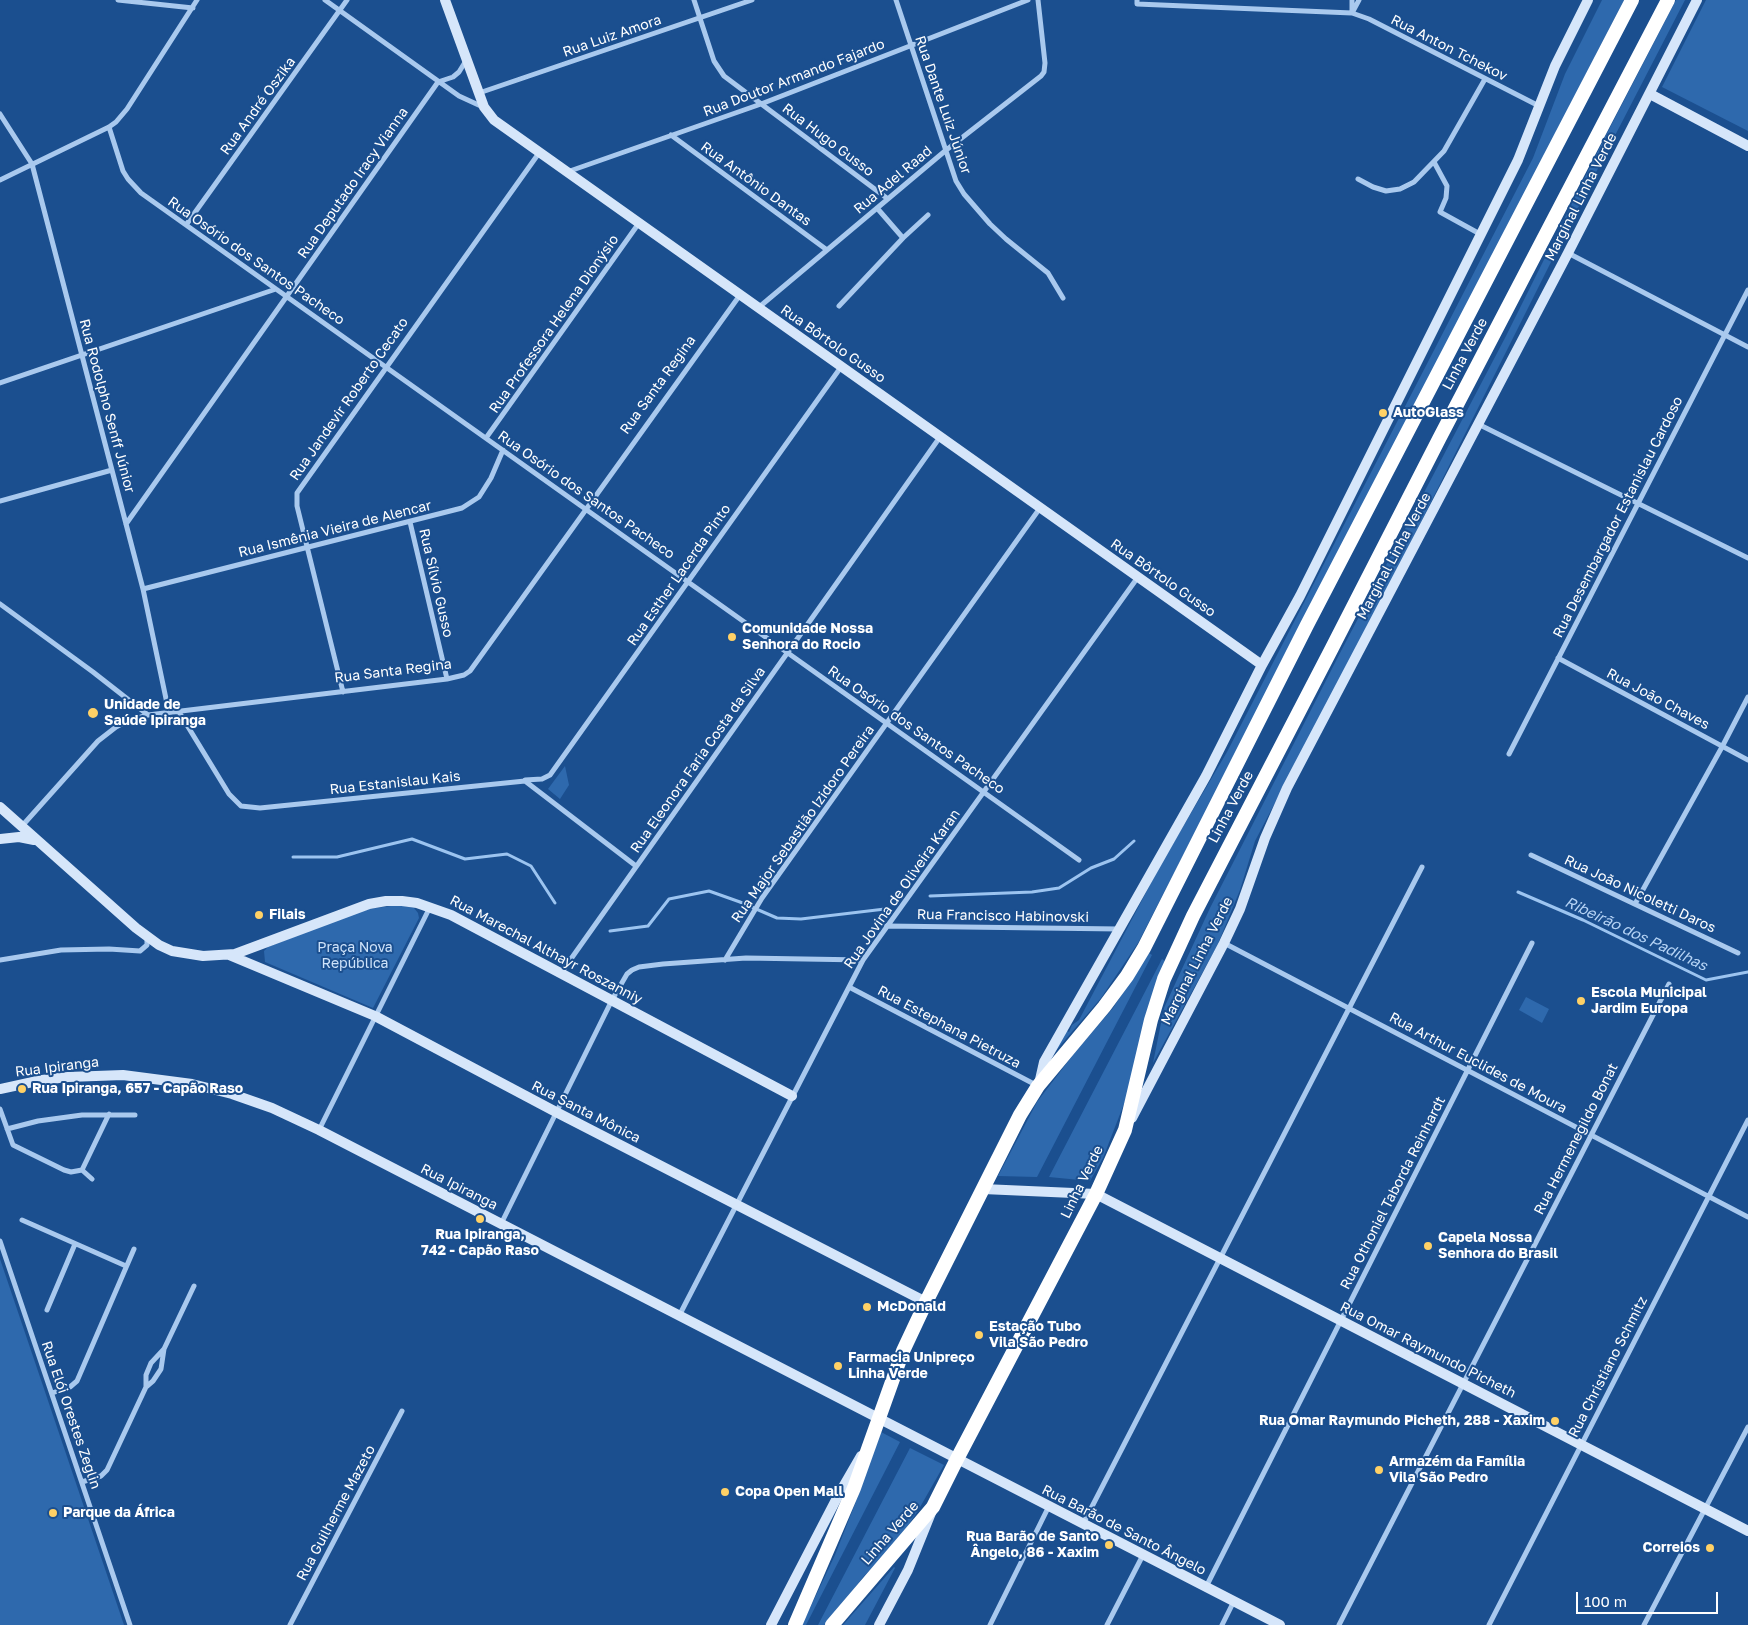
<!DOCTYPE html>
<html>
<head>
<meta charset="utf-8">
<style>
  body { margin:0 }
  #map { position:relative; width:1748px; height:1625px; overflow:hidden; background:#1b4f8f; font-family:"Golos Text",sans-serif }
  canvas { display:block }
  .scale { position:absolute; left:1576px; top:1592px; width:142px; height:22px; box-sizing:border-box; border:2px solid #fff; border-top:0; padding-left:6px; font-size:15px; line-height:18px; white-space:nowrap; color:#fff; -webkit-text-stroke:4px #1b4f8f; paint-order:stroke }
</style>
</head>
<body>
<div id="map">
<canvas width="1748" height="1625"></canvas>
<div class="scale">100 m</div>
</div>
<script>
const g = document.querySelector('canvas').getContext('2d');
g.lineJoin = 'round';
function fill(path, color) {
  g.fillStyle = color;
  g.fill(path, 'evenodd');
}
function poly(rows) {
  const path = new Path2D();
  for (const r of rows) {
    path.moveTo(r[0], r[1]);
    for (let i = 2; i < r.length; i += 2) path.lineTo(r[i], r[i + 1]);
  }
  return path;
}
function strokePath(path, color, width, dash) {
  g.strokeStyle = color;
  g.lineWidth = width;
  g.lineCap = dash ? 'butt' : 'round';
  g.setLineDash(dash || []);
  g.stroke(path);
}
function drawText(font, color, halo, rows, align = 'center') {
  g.font = font + ' "Golos Text",sans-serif';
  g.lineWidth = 4;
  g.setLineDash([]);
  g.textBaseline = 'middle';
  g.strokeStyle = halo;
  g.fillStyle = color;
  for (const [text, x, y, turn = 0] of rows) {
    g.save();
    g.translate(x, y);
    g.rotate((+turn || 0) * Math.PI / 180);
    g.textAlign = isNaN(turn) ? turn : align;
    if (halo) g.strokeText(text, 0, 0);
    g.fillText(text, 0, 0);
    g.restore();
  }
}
const green = poly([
  [1602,0,1624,0,1138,943,1101,998,1053,1054,1064,1029,1069,1032,1072,1025,1079,1020,1161,864,1227,752,1533,158,1565,74],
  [1676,0,1685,0,1591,182,1407,550,1255,841,1240,890,1217,946,1153,1063,1164,1008,1210,908,1340,653,1506,336,1604,139],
  [1706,0,1748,0,1748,131,1662,87],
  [565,766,569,785,560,799,548,789],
  [398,905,414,908,418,913,419,918,373,1008,265,962,264,951,268,947,339,919,369,909],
  [1149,953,1152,955,1037,1177,998,1176,1037,1102,1076,1051,1113,1008],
  [1162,959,1165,961,1127,1096,1103,1158,1090,1181,1049,1177],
  [1526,997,1549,1009,1542,1023,1519,1010],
  [0,1259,124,1625,0,1625],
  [881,1432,900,1442,806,1625,802,1625,835,1555,855,1504],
  [910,1448,944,1465,919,1509,903,1533,883,1557,864,1576,826,1625,818,1625],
  [894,1567,895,1568,865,1625,843,1625]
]);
const stream = poly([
  [293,857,337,857,412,839,465,859,507,854,531,866,555,903],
  [1518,892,1583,920,1706,980,1748,972],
  [930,896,1032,892,1059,888,1091,868,1114,859,1134,841],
  [610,931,648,926,669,899,709,891,740,902,777,918,801,919,885,909]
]);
const street = poly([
  [118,0,193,8],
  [325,0,459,96,483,107],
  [694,0,714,61,724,76,888,199],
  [896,0,956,181,964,194,990,224,1006,239,1048,273,1063,298],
  [1137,0,1137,4,1352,13,1369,19,1539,106],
  [1352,12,1352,0],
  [1352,13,1359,0],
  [479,93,752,0],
  [0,114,32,164,143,589,169,713],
  [109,127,123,171,128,179,141,193,1079,860],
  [671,135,827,250],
  [1434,162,1447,186,1446,198,1440,212,1480,234],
  [567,172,761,104,1028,0],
  [1358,179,1373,187,1386,191,1400,189,1414,182,1444,151,1485,79],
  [0,180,109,127,116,122,127,109,197,0],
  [877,208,903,238],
  [186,225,347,0],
  [1568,253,1748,347],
  [839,306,903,238,928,215],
  [758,308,945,151,1041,76,1044,72,1045,63,1038,0],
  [0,383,276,289],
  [1478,424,1748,558],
  [486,438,639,223],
  [0,501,112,470],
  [410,522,447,679],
  [126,524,438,82,453,77,459,72,467,59],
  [143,589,462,508,479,497,491,478,503,450],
  [0,604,93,672,148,715],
  [1558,658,1748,760],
  [343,692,297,506,297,493,539,153],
  [179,712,229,794,241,806,260,808,525,781,636,866],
  [1509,754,1748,290],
  [525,780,542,779,550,775,841,367],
  [22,826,98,741,116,727,127,721,148,715,447,679,464,675,470,671,740,295],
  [1531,855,1738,953],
  [1635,904,1722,747,1748,697],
  [886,926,1119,929],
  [1224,943,1748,1217],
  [0,960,61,950,109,949,140,951,147,945,147,936],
  [725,960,762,898,1040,508],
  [561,973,940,437],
  [849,987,1036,1085],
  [0,1109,13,1145,64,1170,71,1172,82,1170,109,1114],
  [7,1129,38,1121,82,1115,135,1115],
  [319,1130,430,907],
  [82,1170,92,1179],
  [22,1220,126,1266],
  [501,1224,612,1000,627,974,632,970,639,967,663,964,746,958,863,960],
  [0,1241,130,1625],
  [47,1310,75,1244],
  [679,1316,863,960,1138,577],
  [146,1387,153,1381,161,1369,164,1349],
  [52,1393,70,1387,77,1381,134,1249],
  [82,1482,101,1476,107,1470,146,1387,146,1375,151,1363,164,1349,194,1286],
  [1083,1524,1422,867],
  [1206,1587,1532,943],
  [290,1625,402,1411],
  [990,1625,1049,1506],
  [1107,1625,1143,1555],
  [1222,1625,1234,1601],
  [1339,1625,1669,984],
  [1489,1625,1748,1120],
  [1644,1625,1748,1427]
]);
const secondary = poly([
  [445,0,484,107,494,120,1262,665],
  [1650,94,1748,146],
  [0,807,136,928,159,945,172,951,203,956,235,954,369,904,386,901,402,901,417,903,451,915,792,1096],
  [0,839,19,837,34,840],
  [229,955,375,1016,556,1112,926,1302],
  [1039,1084,1044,1062,1206,776,1262,665,1300,596,1518,160,1555,66,1588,0],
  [0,1089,42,1080,68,1077,123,1075,192,1084,232,1094,272,1108,319,1130,1280,1625],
  [1132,1118,1224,943,1240,909,1265,838,1287,788,1568,253,1697,0],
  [983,1189,1096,1194,1748,1531],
  [771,1625,839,1494,861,1456],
  [879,1625,908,1570,931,1513]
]);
const highway = poly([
  [795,1625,854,1488,903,1351,926,1302,1020,1115,1038,1086,1104,1007,1127,976,1144,948,1307,625,1632,0],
  [832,1625,933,1507,957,1459,1096,1194,1125,1130,1151,1020,1164,979,1193,916,1332,648,1439,439,1668,0]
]);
const markers = [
  [1383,413,5,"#ffd166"],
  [732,637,5,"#ffd166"],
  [93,713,6,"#ffd166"],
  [259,915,5,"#ffd166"],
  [1581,1001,5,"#ffd166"],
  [22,1089,5,"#ffd166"],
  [480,1219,5,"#ffd166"],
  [1428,1246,5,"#ffd166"],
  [867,1307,5,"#ffd166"],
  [979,1335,5,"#ffd166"],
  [838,1366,5,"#ffd166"],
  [1555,1421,5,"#ffd166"],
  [1379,1470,5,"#ffd166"],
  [725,1492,5,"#ffd166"],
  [53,1513,5,"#ffd166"],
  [1109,1545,5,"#ffd166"],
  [1710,1548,5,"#ffd166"]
];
const streetNames = [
  ["Rua Luiz Amora",612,36,-19],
  ["Rua Anton Tchekov",1449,48,27],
  ["Rua Doutor Armando Fajardo",794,78,-21],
  ["Rua Dante Luiz Júnior",943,105,71],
  ["Rua André Oszika",258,106,-54],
  ["Rua Hugo Gusso",828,140,37],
  ["Rua Adel Raad",893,180,-40],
  ["Rua Deputado Iracy Vianna",353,183,-55],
  ["Rua Antônio Dantas",756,184,36],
  ["Marginal Linha Verde",1581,197,-63],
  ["Rua Osório dos Santos Pacheco",256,261,35],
  ["Rua Professora Helena Dionýsio",554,324,-55],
  ["Rua Bôrtolo Gusso",833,344,35],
  ["Linha Verde",1465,354,-62],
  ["Rua Santa Regina",658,385,-54],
  ["Rua Jandevir Roberto Cecato",349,399,-55],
  ["Rua Rodolpho Senff Júnior",107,406,75],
  ["Rua Osório dos Santos Pacheco",586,495,35],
  ["Rua Desembargador Estanislau Cardoso",1618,517,-63],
  ["Rua Ismênia Vieira de Alencar",335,529,-14],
  ["Marginal Linha Verde",1394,556,-62],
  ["Rua Esther Lacerda Pinto",679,575,-55],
  ["Rua Bôrtolo Gusso",1163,578,35],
  ["Rua Sílvio Gusso",436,583,77],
  ["Rua Santa Regina",393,671,-7],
  ["Rua João Chaves",1658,699,28],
  ["Rua Osório dos Santos Pacheco",916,730,35],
  ["Rua Eleonora Faria Costa da Silva",698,760,-55],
  ["Rua Estanislau Kais",395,783,-6],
  ["Linha Verde",1231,807,-62],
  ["Rua Major Sebastião Izidoro Pereira",803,824,-55],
  ["Rua Jovina de Oliveira Karan",902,889,-55],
  ["Rua João Nicoletti Daros",1640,894,25],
  ["Rua Francisco Habinovski",1003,916,1],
  ["Rua Marechal Althayr Roszanniy",546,950,28],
  ["Marginal Linha Verde",1197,961,-63],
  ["Rua Estephana Pietruza",949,1027,28],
  ["Rua Arthur Euclides de Moura",1478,1063,28],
  ["Rua Ipiranga",57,1067,-7],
  ["Rua Santa Mônica",586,1112,27],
  ["Rua Hermenegildo Bonat",1576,1139,-63],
  ["Linha Verde",1082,1182,-64],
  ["Rua Ipiranga",459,1187,27],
  ["Rua Othoniel Taborda Reinhardt",1393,1193,-63],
  ["Rua Omar Raymundo Picheth",1428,1350,27],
  ["Rua Christiano Schmitz",1608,1367,-63],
  ["Rua Elói Orestes Zeglin",71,1415,71],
  ["Rua Guilherme Mazeto",336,1513,-62],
  ["Rua Barão de Santo Ângelo",1124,1530,27],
  ["Linha Verde",890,1533,-49]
];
const poiNames = [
  ["AutoGlass",1393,413],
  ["Comunidade Nossa",742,629],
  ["Senhora do Rocio",742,645],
  ["Unidade de",104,705],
  ["Saúde Ipiranga",104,721],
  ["Filais",269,915],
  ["Escola Municipal",1591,993],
  ["Jardim Europa",1591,1009],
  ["Rua Ipiranga, 657 - Capão Raso",32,1089],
  ["Rua Ipiranga,",480,1235,"center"],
  ["742 - Capão Raso",480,1251,"center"],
  ["Capela Nossa",1438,1238],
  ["Senhora do Brasil",1438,1254],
  ["McDonald",877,1307],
  ["Estação Tubo",989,1327],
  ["Vila São Pedro",989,1343],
  ["Farmacia Unipreço",848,1358],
  ["Linha Verde",848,1374],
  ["Rua Omar Raymundo Picheth, 288 - Xaxim",1545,1421,"right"],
  ["Armazém da Família",1389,1462],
  ["Vila São Pedro",1389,1478],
  ["Copa Open Mall",735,1492],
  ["Parque da África",63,1513],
  ["Rua Barão de Santo",1099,1537,"right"],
  ["Ângelo, 86 - Xaxim",1099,1553,"right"],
  ["Correios",1700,1548,"right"]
];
const parkNames = [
  ["Praça Nova",355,948],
  ["República",355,964]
];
const waterNames = [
  ["Ribeirão dos Padilhas",1636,934,25]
];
fill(green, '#2e69ad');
strokePath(stream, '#9cc4f0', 3);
strokePath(street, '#a9c9ee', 5);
strokePath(secondary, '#d6e6fa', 10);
strokePath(highway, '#fff', 14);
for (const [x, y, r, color] of markers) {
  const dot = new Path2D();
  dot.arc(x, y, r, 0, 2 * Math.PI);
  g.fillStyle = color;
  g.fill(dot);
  strokePath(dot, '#1b4f8f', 2);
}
drawText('14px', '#fff', '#1b4f8f', streetNames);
drawText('bold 14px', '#fff', '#1b4f8f', poiNames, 'left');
drawText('14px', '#cfe3fa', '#1b4f8f', parkNames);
drawText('italic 15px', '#b5d3f5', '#1b4f8f', waterNames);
</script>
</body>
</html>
